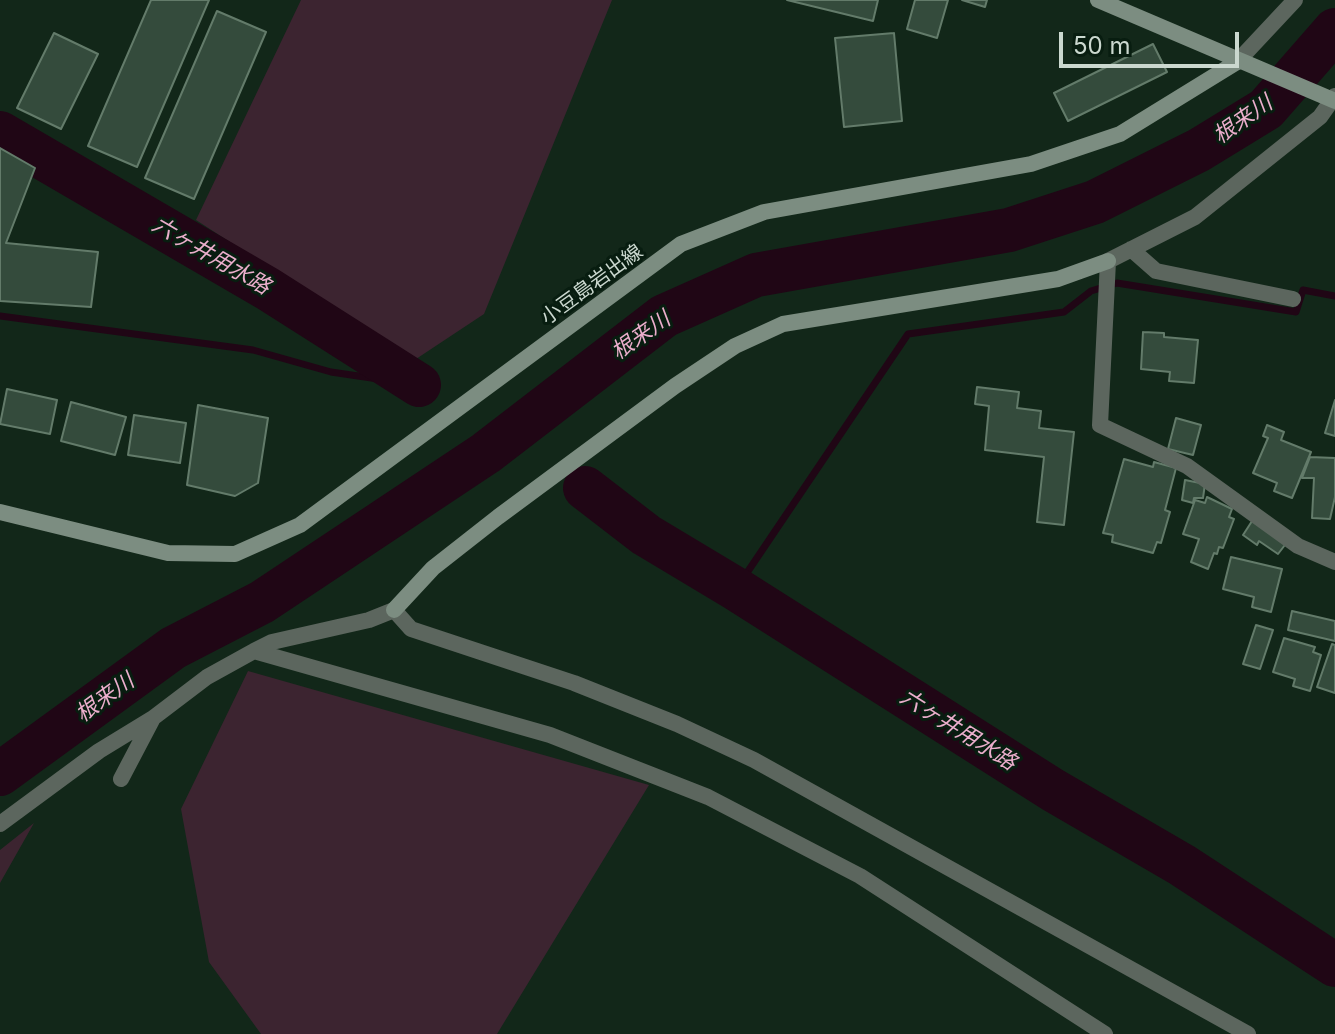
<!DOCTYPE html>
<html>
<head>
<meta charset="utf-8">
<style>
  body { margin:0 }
  #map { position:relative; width:1335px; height:1034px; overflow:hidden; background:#122719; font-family:Inter,sans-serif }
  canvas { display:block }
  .scale { position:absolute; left:1059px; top:32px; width:180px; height:36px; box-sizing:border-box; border:4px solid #cbd8cf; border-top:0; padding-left:10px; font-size:24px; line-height:28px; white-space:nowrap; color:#cbd8cf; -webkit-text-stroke:6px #081d10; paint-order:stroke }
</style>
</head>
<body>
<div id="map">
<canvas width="1335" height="1034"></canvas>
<div class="scale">50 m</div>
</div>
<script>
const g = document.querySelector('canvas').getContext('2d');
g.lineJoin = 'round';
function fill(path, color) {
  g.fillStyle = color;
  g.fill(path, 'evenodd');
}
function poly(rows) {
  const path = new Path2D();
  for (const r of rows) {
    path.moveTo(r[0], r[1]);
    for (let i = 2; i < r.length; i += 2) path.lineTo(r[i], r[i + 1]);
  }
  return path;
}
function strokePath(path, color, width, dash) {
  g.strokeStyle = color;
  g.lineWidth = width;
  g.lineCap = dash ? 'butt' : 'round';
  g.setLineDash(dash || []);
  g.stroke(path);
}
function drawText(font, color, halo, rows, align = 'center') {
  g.font = font + ' Inter,"Noto Sans JP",sans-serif';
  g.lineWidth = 6;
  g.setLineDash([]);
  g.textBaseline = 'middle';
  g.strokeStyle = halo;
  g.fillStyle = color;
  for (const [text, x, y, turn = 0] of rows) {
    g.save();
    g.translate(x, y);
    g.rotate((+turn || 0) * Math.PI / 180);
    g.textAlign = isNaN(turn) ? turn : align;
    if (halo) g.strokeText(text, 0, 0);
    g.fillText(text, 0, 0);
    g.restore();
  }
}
const green = poly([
  [301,0,612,0,484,314,413,361,196,220],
  [248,671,649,785,497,1034,261,1034,209,962,181,809],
  [34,823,0,883,0,850]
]);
const stream = poly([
  [0,316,253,350,331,372,419,385],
  [736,589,908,334,1064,312,1091,291,1117,283,1296,312,1303,290,1335,296]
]);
const river = poly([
  [0,133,268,289,419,385],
  [585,488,646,535,736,589,1053,790,1182,865,1335,965],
  [0,774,173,648,262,602,486,453,664,316,756,275,1009,230,1095,202,1199,150,1266,109,1335,30]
]);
const building = poly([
  [151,0,209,0,137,167,88,146,151,0],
  [787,0,878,0,873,21,787,0],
  [915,0,948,0,937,38,907,29,915,0],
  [962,0,987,0,985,7,962,0],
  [217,11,266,32,194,199,145,178,217,11],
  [54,33,98,54,61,129,17,108,54,33],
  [894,33,902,121,844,127,835,38,894,33],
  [1153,44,1167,72,1068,121,1054,93,1153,44],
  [0,148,35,168,6,243,98,252,91,307,0,301,0,148],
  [1143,332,1164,333,1164,337,1198,340,1194,383,1169,381,1170,372,1141,369,1143,332],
  [977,387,1019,392,1017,408,1041,411,1039,428,1074,432,1064,525,1037,522,1044,457,985,450,989,406,975,404,977,387],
  [7,389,57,400,50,434,0,424,7,389],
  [1335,400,1335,436,1325,433,1335,400],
  [71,402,126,417,115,455,61,441,71,402],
  [198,405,268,418,258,483,235,496,187,485,198,405],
  [134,415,186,423,180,463,128,455,134,415],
  [1176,418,1201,425,1193,455,1168,449,1176,418],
  [1267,425,1284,432,1281,440,1311,452,1292,498,1274,491,1277,483,1253,473,1268,438,1263,436,1267,425],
  [1310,457,1335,458,1335,497,1330,519,1312,518,1314,478,1302,478,1310,457],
  [1124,459,1153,467,1154,462,1176,468,1165,510,1170,512,1161,543,1157,542,1153,553,1112,542,1113,535,1103,533,1124,459],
  [1185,480,1205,484,1203,498,1194,498,1193,503,1182,500,1185,480],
  [1207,497,1232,509,1229,517,1234,519,1223,548,1219,547,1217,554,1214,553,1208,569,1191,562,1199,539,1183,534,1195,500,1205,503,1207,497],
  [1254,518,1288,541,1278,554,1259,541,1257,545,1243,535,1254,518],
  [1231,557,1282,569,1271,612,1252,607,1254,597,1223,589,1231,557],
  [1292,611,1335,621,1335,641,1288,630,1292,611],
  [1256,625,1273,630,1260,669,1243,664,1256,625],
  [1284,638,1315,647,1313,652,1321,655,1310,691,1293,686,1295,679,1273,672,1284,638],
  [1332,644,1335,645,1335,693,1317,687,1332,644]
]);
const street = poly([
  [1237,62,1295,0],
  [1335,96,1320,117,1195,217,1108,261,1100,425,1187,466,1298,546,1335,562],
  [1131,249,1156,271,1293,299],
  [254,651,550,735,708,797,860,876,1105,1034],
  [121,779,152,720],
  [0,824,99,751,153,718,207,677,254,651,272,642,369,620,394,610,411,629,574,683,677,724,754,760,1248,1034]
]);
const secondary = poly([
  [1098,0,1335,101],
  [0,512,168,553,235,554,300,525,681,244,764,212,1031,164,1120,134,1237,62],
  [394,610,433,568,498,517,675,386,735,346,783,324,1058,279,1108,261]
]);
const streetNames = [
  ["小豆島岩出線",592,285,-36]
];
const waterNames = [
  ["根来川",1243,120,-35],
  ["六ヶ井用水路",211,256,30],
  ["根来川",641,336,-35],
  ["根来川",105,698,-36],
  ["六ヶ井用水路",958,730,32]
];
fill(green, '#3c2430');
strokePath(stream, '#200615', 7);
strokePath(river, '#200615', 44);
fill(building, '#344b3c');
strokePath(building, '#637b6a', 2);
strokePath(street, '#5c665e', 16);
strokePath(secondary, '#7c8d81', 16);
drawText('20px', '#cbd8cf', '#081d10', streetNames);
drawText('italic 22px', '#ebaecc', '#081d10', waterNames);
</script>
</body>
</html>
